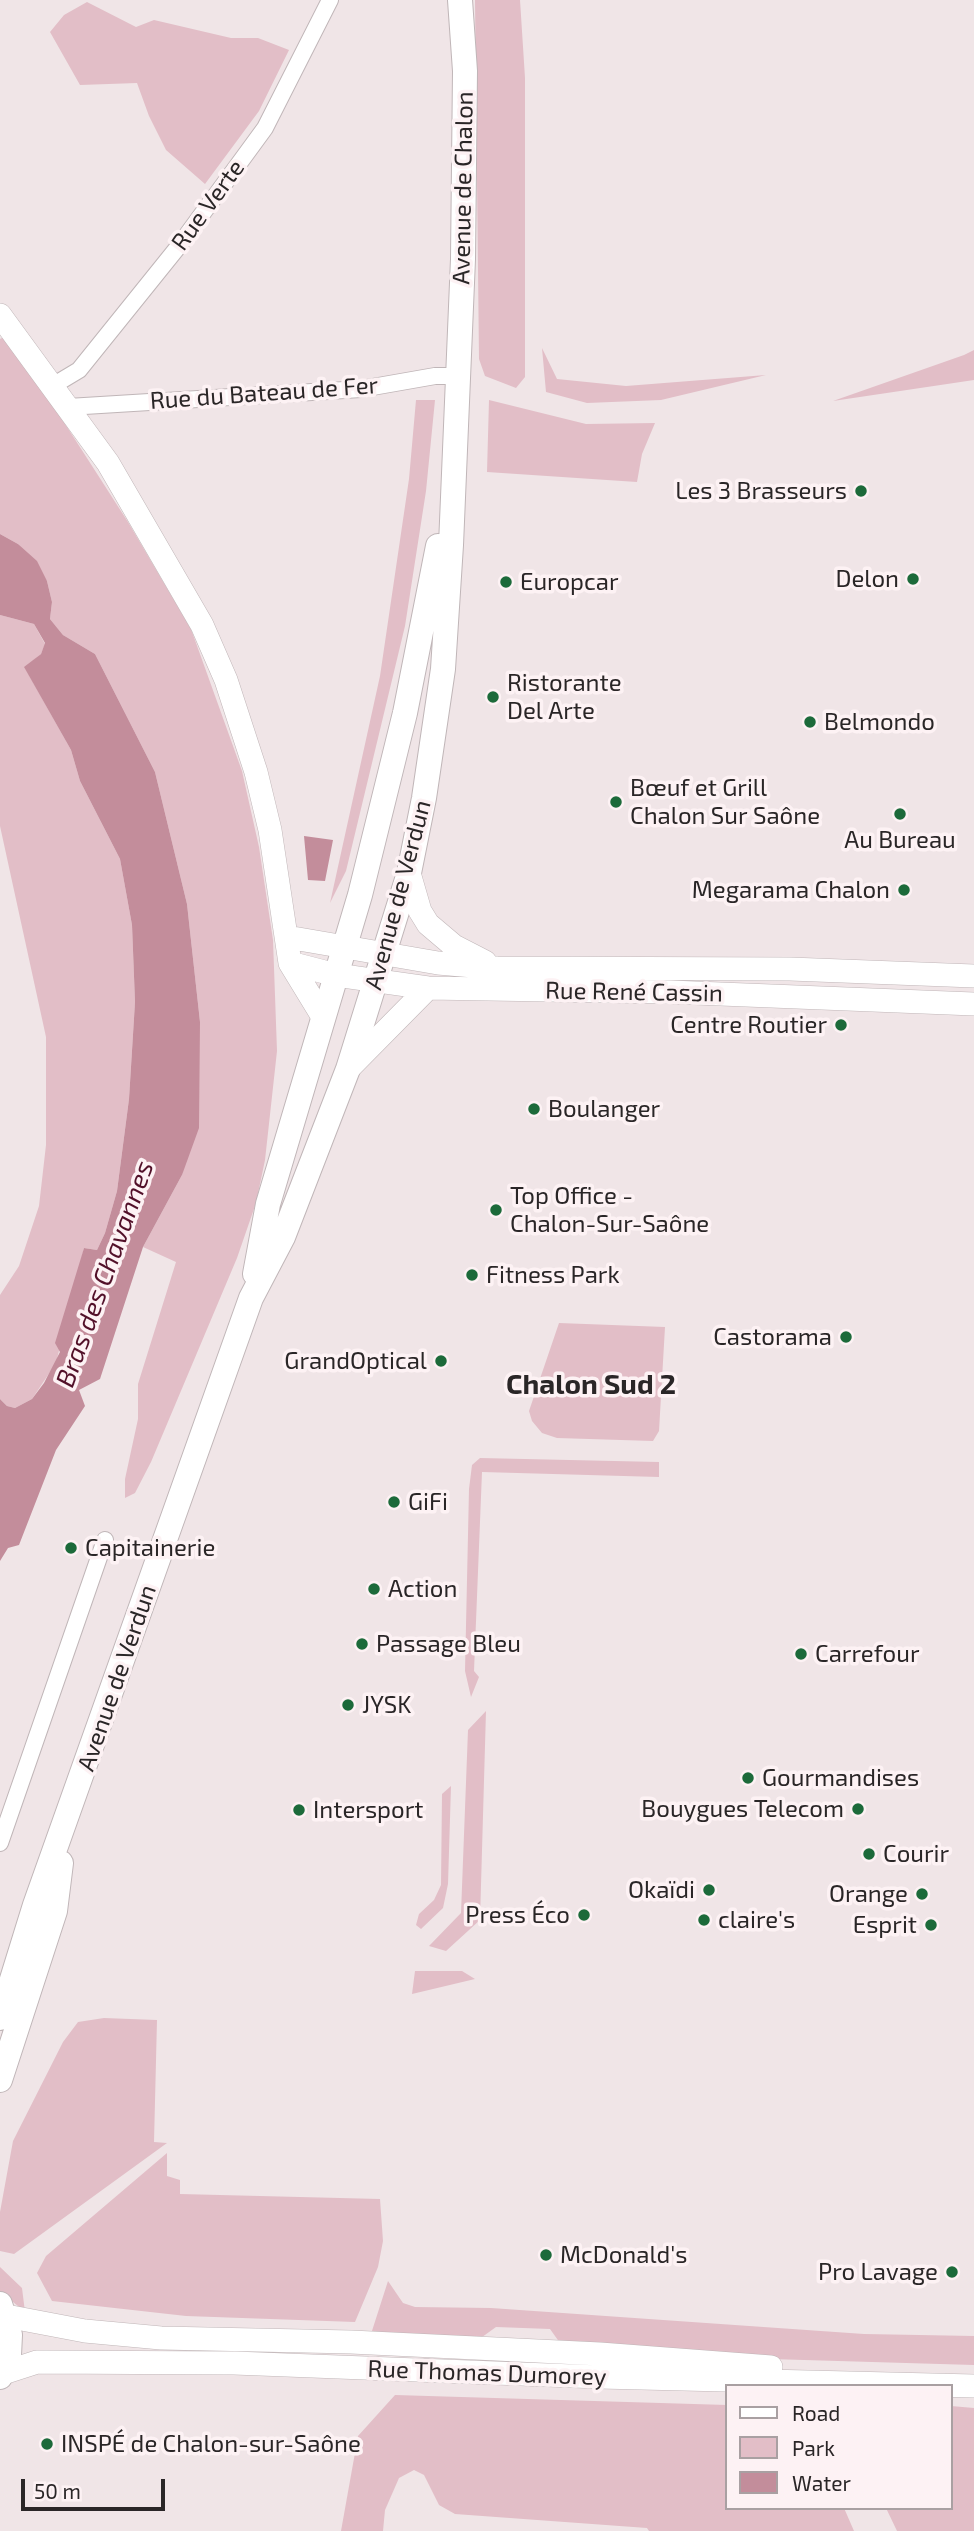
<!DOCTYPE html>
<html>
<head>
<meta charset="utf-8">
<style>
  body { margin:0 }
  #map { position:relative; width:974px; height:2531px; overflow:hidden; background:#f0e5e7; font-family:"Exo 2",sans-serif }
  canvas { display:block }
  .legend { position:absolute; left:725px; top:2384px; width:228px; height:126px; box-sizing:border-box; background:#fdf2f4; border:2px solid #a9a0a2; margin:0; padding:9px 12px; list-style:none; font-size:21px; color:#2a2627 }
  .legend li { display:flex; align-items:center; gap:14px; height:35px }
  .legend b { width:35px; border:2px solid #a9a0a2 }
  .scale { position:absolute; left:21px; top:2479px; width:144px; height:32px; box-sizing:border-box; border:4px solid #2a2627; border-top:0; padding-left:9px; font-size:21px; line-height:24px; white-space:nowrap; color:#2a2627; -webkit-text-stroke:5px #fdf2f4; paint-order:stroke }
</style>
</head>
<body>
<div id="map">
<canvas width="974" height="2531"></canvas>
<ul class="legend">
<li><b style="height:9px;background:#fff"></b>Road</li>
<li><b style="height:19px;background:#e2bec7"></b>Park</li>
<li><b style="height:19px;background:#c38d9b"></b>Water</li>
</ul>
<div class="scale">50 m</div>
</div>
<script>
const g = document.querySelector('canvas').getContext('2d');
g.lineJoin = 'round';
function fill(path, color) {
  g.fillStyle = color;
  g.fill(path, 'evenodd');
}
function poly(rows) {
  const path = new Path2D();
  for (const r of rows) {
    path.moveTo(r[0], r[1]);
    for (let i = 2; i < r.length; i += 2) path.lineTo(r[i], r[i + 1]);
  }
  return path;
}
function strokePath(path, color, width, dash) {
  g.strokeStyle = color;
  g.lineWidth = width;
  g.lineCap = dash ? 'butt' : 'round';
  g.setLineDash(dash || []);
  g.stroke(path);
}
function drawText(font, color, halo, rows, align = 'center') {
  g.font = font + ' "Exo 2",sans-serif';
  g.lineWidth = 7;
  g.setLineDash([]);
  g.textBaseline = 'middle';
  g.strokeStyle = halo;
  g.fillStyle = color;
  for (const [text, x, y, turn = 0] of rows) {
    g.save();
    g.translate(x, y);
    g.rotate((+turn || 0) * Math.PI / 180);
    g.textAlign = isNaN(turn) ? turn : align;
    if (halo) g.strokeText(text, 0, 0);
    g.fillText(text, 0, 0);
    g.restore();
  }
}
const green = poly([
  [475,0,520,0,525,78,525,377,516,388,485,376,479,359],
  [87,2,136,27,154,20,231,38,258,38,289,50,259,111,205,184,166,150,149,116,137,83,80,85,50,32,64,15],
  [8,335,128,522,191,629,242,771,259,847,273,940,277,1051,265,1160,256,1203,237,1258,151,1462,135,1493,125,1498,125,1479,138,1419,138,1384,176,1262,143,1247,182,1175,200,1022,187,904,155,772,95,654,63,635,50,619,52,602,47,581,18,544,0,534,0,339],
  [542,348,557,379,626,386,766,375,661,400,587,403,546,392],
  [974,350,974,380,833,401,964,355],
  [416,400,435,400,426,491,405,626,346,871,330,903,380,676,409,479],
  [489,400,586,424,655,423,642,454,637,482,487,472],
  [0,615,34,624,45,644,41,654,25,668,71,750,80,781,120,859,132,925,135,1002,129,1099,117,1191,105,1233,97,1250,84,1248,56,1363,32,1399,15,1408,7,1406,0,1399,0,1295,19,1266,39,1206,46,1145,46,1037,0,826],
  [559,1323,665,1327,659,1431,653,1441,557,1438,542,1433,532,1421,529,1411],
  [480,1458,659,1462,659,1477,482,1472,474,1671,479,1677,471,1697,465,1671,469,1489,472,1465],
  [486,1711,480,1920,446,1951,429,1946,461,1913,468,1730],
  [451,1786,448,1884,443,1908,421,1929,416,1925,419,1914,434,1900,441,1885,442,1794],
  [415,1971,462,1971,475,1979,412,1994],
  [104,2018,157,2020,154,2142,167,2143,14,2254,0,2251,0,2212,13,2141,63,2042,78,2022],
  [167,2153,167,2176,180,2180,180,2194,380,2199,383,2241,378,2267,355,2322,186,2316,52,2301,37,2273,46,2256],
  [0,2267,22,2288,25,2312,0,2291],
  [388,2281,403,2303,415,2307,491,2308,864,2334,974,2336,974,2365,770,2359,560,2343,550,2329,496,2327,478,2340,371,2334],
  [395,2395,727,2405,727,2508,844,2508,854,2531,649,2531,647,2528,455,2514,439,2505,424,2475,414,2470,399,2478,385,2510,383,2531,341,2531,358,2436],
  [951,2406,974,2408,974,2531,897,2531,886,2508,951,2508]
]);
const water = poly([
  [0,534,18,544,37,561,47,581,52,602,50,619,63,635,95,654,155,772,187,904,200,1022,199,1128,182,1175,143,1247,100,1379,79,1390,85,1406,56,1450,19,1545,8,1548,0,1561,0,1399,7,1406,15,1408,32,1399,44,1383,60,1352,55,1343,84,1248,97,1250,105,1233,117,1191,129,1099,135,1002,132,925,120,859,80,781,71,750,24,667,41,654,45,643,34,624,0,615],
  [304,836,333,840,325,881,308,880]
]);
const street = poly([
  [54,385,79,370,178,247,265,128,330,0],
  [68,407,361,389,435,376,459,376],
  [0,1843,105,1540]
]);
const secondary = poly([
  [0,315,108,463,202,625,226,680,256,772,270,830,290,963,323,1017],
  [409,873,420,911,428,924,454,946,485,962],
  [287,937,438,963,497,968,790,969,974,976],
  [290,963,336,975,428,988,670,992,974,1004],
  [348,1069,428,988],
  [6,2316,85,2331,161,2338,351,2342,600,2354,771,2367],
  [3,2373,37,2362,234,2363,600,2377,974,2386]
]);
const primary = poly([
  [255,1274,268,1204,360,895,405,713,438,546],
  [0,2018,35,1905,251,1298,283,1237,348,1069,409,873,424,798,443,669,451,545,463,259,465,71,460,0],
  [0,2080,55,1911,61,1863],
  [0,2304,10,2335,9,2355,0,2377]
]);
const markers = [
  [861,491,7,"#1c6a3a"],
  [913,579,7,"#1c6a3a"],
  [506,582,7,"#1c6a3a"],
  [493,697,7,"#1c6a3a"],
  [810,722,7,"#1c6a3a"],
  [616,802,7,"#1c6a3a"],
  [900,814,7,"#1c6a3a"],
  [904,890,7,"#1c6a3a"],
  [841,1025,7,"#1c6a3a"],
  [534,1109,7,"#1c6a3a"],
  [496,1210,7,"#1c6a3a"],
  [472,1275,7,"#1c6a3a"],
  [846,1337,7,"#1c6a3a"],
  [441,1361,7,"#1c6a3a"],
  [394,1502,7,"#1c6a3a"],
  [71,1548,7,"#1c6a3a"],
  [374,1589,7,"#1c6a3a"],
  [362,1644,7,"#1c6a3a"],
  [801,1654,7,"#1c6a3a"],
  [348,1705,7,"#1c6a3a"],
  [748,1778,7,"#1c6a3a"],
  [858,1809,7,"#1c6a3a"],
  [299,1810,7,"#1c6a3a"],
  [869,1854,7,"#1c6a3a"],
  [709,1890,7,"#1c6a3a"],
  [922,1894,7,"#1c6a3a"],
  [584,1915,7,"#1c6a3a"],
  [704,1920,7,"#1c6a3a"],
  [931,1925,7,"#1c6a3a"],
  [546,2255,7,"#1c6a3a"],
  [952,2272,7,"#1c6a3a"],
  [47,2444,7,"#1c6a3a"]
];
const streetNames = [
  ["Avenue de Chalon",463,188,-89],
  ["Rue Verte",208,205,-54],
  ["Rue du Bateau de Fer",264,393,-4],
  ["Avenue de Verdun",398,895,-75],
  ["Rue René Cassin",634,992,1],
  ["Avenue de Verdun",117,1678,-71],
  ["Rue Thomas Dumorey",487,2373,2]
];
const poiNames = [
  ["Les 3 Brasseurs",847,491,"right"],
  ["Delon",899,579,"right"],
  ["Europcar",520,582],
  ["Ristorante",507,683],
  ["Del Arte",507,711],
  ["Belmondo",824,722],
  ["Bœuf et Grill",630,788],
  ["Chalon Sur Saône",630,816],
  ["Au Bureau",900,840,"center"],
  ["Megarama Chalon",890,890,"right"],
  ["Centre Routier",827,1025,"right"],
  ["Boulanger",548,1109],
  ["Top Office -",510,1196],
  ["Chalon-Sur-Saône",510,1224],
  ["Fitness Park",486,1275],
  ["Castorama",832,1337,"right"],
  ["GrandOptical",427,1361,"right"],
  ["GiFi",408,1502],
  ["Capitainerie",85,1548],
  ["Action",388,1589],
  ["Passage Bleu",376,1644],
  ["Carrefour",815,1654],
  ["JYSK",362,1705],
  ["Gourmandises",762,1778],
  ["Bouygues Telecom",844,1809,"right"],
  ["Intersport",313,1810],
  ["Courir",883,1854],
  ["Okaïdi",695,1890,"right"],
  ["Orange",908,1894,"right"],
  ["Press Éco",570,1915,"right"],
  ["claire's",718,1920],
  ["Esprit",917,1925,"right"],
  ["McDonald's",560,2255],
  ["Pro Lavage",938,2272,"right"],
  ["INSPÉ de Chalon-sur-Saône",61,2444]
];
const waterNames = [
  ["Bras des Chavannes",105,1274,-70]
];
const quarterNames = [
  ["Chalon Sud 2",591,1385]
];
fill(green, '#e2bec7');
fill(water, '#c38d9b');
strokePath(street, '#c0b6b8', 18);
strokePath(secondary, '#c0b6b8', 24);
strokePath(primary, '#c0b6b8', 26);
strokePath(street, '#fff', 16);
strokePath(secondary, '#fff', 23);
strokePath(primary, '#fff', 24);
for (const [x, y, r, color] of markers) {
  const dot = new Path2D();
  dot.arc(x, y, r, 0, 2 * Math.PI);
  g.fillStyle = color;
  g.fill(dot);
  strokePath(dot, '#fdf2f4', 2.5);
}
drawText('24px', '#2a2627', '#fdf2f4', streetNames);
drawText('24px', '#2a2627', '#fdf2f4', poiNames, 'left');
drawText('italic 26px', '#521029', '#fdf2f4', waterNames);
drawText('bold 28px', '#2a2627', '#fdf2f4', quarterNames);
</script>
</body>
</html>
